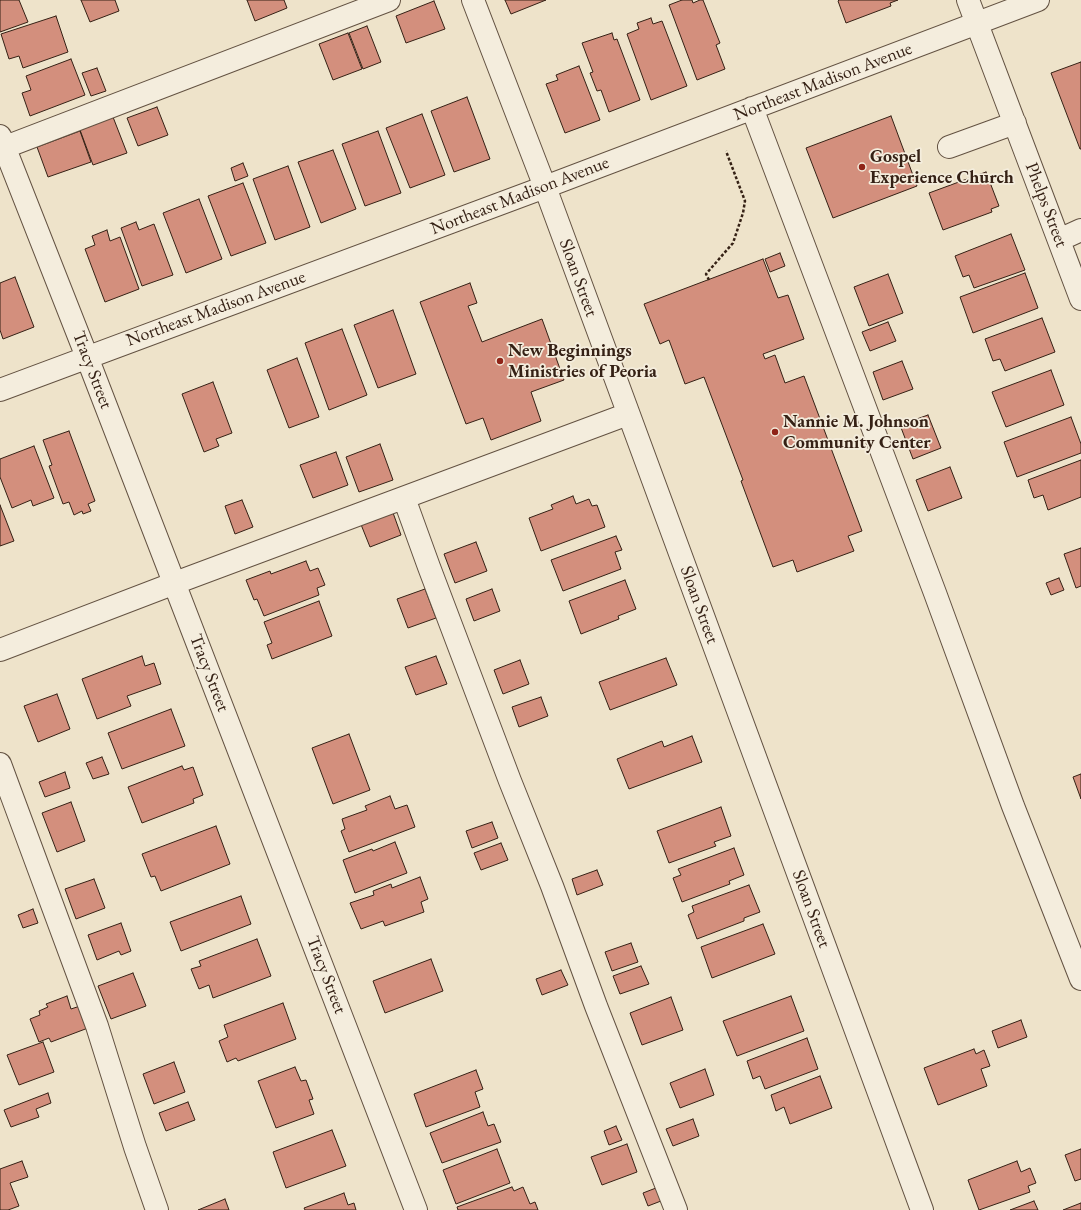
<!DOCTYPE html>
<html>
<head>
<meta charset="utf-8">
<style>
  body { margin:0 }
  canvas { display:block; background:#eee3ca }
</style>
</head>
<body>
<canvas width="1081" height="1210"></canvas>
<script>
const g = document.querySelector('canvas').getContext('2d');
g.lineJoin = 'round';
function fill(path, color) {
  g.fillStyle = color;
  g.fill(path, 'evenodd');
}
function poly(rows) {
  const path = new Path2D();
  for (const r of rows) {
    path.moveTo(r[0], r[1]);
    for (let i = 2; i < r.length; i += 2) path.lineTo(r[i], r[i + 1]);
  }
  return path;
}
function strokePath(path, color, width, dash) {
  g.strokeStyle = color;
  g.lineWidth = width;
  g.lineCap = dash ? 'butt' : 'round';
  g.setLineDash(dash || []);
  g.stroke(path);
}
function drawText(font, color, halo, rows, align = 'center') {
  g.font = font + ' "EB Garamond",serif';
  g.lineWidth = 3.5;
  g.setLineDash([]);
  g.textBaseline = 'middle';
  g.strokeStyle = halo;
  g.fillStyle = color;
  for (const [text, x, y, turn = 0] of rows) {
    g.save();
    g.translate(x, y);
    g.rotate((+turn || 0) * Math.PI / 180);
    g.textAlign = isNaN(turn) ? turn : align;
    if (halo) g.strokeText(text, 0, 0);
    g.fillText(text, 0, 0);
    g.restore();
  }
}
const building = poly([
  [0,0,19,0,28,22,0,32,0,0],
  [81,0,115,0,119,11,90,22,81,0],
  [247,0,284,0,287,8,255,21,247,0],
  [505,0,546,0,511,14,505,0],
  [682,0,692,0,693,3,700,0,703,0,720,43,716,45,725,69,697,80,669,5,682,0],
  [839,0,898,0,890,3,891,6,846,23,838,1,839,0],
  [434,1,445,29,406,43,396,16,434,1],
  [56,16,68,52,23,68,19,56,9,59,1,34,56,16],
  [651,18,653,24,662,21,687,86,651,100,627,34,639,29,637,23,651,18],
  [367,26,381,62,363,69,349,33,367,26],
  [348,33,362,69,333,80,319,44,348,33],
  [612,33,614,40,617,39,640,100,609,112,601,90,597,91,590,73,593,72,582,43,612,33],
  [71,59,85,95,30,116,22,93,31,90,26,76,71,59],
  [1081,62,1081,149,1080,149,1051,73,1081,62],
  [579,66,600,120,565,133,546,84,558,80,556,75,579,66],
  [97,68,106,91,91,96,82,73,97,68],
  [467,97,490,159,454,172,431,111,467,97],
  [157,107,168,135,138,146,127,118,157,107],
  [422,114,445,175,410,188,386,128,422,114],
  [891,116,917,186,833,218,806,148,891,116],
  [113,117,127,153,93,165,80,130,113,117],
  [80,131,91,162,48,177,37,147,80,131],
  [378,131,401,193,365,206,342,144,378,131],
  [333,150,356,209,321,223,298,162,333,150],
  [243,163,248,176,235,181,231,168,243,163],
  [288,166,310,227,275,240,253,179,288,166],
  [986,172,999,206,991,209,992,212,943,230,929,193,986,172],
  [243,183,266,243,231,256,208,196,243,183],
  [199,199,222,259,186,273,163,213,199,199],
  [136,222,139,230,154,224,173,275,142,286,121,228,136,222],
  [107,230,110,241,120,237,139,289,105,302,85,249,95,245,92,236,107,230],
  [1011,234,1025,270,974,288,969,275,963,277,955,256,1011,234],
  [780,253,785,266,770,272,765,259,780,253],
  [763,259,778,298,788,295,804,339,763,354,765,359,775,355,785,383,804,376,862,531,848,536,854,551,797,572,793,560,773,567,741,481,743,480,704,377,685,384,669,340,660,344,644,304,763,259],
  [1025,273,1038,308,973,333,960,297,1025,273],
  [888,274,903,313,869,326,854,287,888,274],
  [15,277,34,327,3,339,0,330,0,283,15,277],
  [470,283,477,303,468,306,482,342,542,319,564,380,531,392,541,421,491,440,483,418,466,424,420,302,470,283],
  [393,310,416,374,378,388,354,325,393,310],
  [1042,318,1055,352,1005,371,1000,359,993,361,985,339,1042,318],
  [888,322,896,341,870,351,862,332,888,322],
  [342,329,367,395,329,410,305,343,342,329],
  [297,358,319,417,289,428,267,370,297,358],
  [902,361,913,389,883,400,873,372,902,361],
  [1051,370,1064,405,1006,427,992,392,1051,370],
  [213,382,232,433,216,439,219,446,204,452,182,394,213,382],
  [928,415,941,448,913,459,900,425,928,415],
  [1071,417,1081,444,1081,453,1017,477,1004,442,1071,417],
  [69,431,95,501,88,504,91,511,83,514,82,511,74,515,69,502,63,504,49,466,52,465,43,440,69,431],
  [380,444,393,480,359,492,346,457,380,444],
  [34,446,54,498,33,506,31,500,12,508,0,477,0,459,34,446],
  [336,452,348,485,313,498,300,465,336,452],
  [1081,460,1081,497,1048,510,1043,495,1034,498,1028,480,1081,460],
  [950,467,962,498,928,511,916,480,950,467],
  [573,496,576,504,589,499,592,506,597,505,605,527,541,551,529,518,553,509,551,505,573,496],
  [242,500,253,527,235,534,225,506,242,500],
  [0,505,14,541,0,546,0,505],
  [392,510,401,535,370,547,360,522,392,510],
  [616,536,622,550,615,552,621,569,563,591,551,560,616,536],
  [476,542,487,571,455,583,444,554,476,542],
  [1081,548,1081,586,1076,588,1064,554,1081,548],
  [306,561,310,571,318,568,325,585,317,588,319,595,264,616,257,599,254,600,246,580,270,571,271,574,306,561],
  [1059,578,1064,590,1051,595,1046,583,1059,578],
  [625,580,636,609,618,616,619,619,581,634,569,601,625,580],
  [425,589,436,618,408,628,397,599,425,589],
  [492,589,500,611,474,621,466,599,492,589],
  [319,601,332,636,272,659,267,645,272,643,264,622,319,601],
  [142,656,145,666,154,663,161,684,127,696,131,706,97,719,82,679,142,656],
  [436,656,447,684,416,695,405,667,436,656],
  [666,658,677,685,610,710,599,682,666,658],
  [520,660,529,684,503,694,494,670,520,660],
  [57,694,70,729,38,742,24,706,57,694],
  [541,697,548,716,519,727,512,707,541,697],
  [171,709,185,746,122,769,108,733,171,709],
  [349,734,370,790,333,804,312,748,349,734],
  [692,736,702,762,629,789,617,759,662,741,664,747,692,736],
  [102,757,109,774,93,779,86,763,102,757],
  [182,766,184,770,193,767,203,795,193,799,194,803,142,823,128,787,182,766],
  [65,772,70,788,45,797,39,782,65,772],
  [1081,774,1081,799,1073,777,1081,774],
  [390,796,395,809,407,805,415,827,349,852,341,831,345,829,342,819,367,810,365,806,390,796],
  [71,802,85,841,57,852,42,813,71,802],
  [721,807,731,836,714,842,716,846,669,863,657,831,721,807],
  [492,822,498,838,472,848,466,831,492,822],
  [216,826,230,864,161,891,155,876,151,877,142,854,216,826],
  [395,842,407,873,355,893,343,860,372,849,373,851,395,842],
  [501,843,508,860,481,870,474,853,501,843],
  [734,848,744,875,729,881,730,884,682,902,673,878,681,875,678,869,734,848],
  [597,870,603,885,577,895,572,879,597,870],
  [420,877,428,899,421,902,424,912,385,926,383,921,361,929,350,903,374,895,373,891,391,884,392,888,420,877],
  [94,879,105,908,76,919,65,889,94,879],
  [749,885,760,912,744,918,744,921,697,939,688,915,694,912,692,906,749,885],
  [241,896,251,924,181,951,170,922,241,896],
  [33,909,38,923,23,928,18,915,33,909],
  [121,923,131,951,121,955,119,951,97,960,88,935,121,923],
  [763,924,775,954,712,978,701,947,763,924],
  [257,939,271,976,213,998,209,985,199,989,191,969,201,966,199,961,257,939],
  [631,943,638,962,612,971,605,952,631,943],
  [431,959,443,991,385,1013,373,981,431,959],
  [641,966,649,984,620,994,613,976,641,966],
  [561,970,568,985,542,995,536,979,561,970],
  [133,973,146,1006,111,1019,98,986,133,973],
  [67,996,71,1009,80,1006,88,1028,51,1042,49,1038,39,1042,30,1019,40,1015,39,1011,48,1007,46,1004,67,996],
  [791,996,804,1031,737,1056,723,1021,791,996],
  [671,997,683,1030,642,1045,630,1013,671,997],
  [283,1003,296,1039,238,1061,236,1058,227,1062,219,1041,228,1037,224,1025,283,1003],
  [1021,1020,1027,1037,998,1048,992,1031,1021,1020],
  [807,1038,818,1069,765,1089,760,1076,753,1079,747,1061,807,1038],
  [43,1042,54,1072,19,1085,7,1055,43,1042],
  [974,1049,976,1054,984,1050,990,1066,981,1069,987,1086,938,1105,924,1068,974,1049],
  [174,1062,185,1092,154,1104,143,1074,174,1062],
  [295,1067,301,1081,306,1080,313,1099,309,1100,314,1114,276,1128,258,1081,295,1067],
  [705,1069,714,1095,680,1108,670,1083,705,1069],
  [476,1070,483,1089,475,1092,480,1107,426,1127,414,1094,476,1070],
  [820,1076,832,1108,790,1124,784,1107,776,1111,771,1095,820,1076],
  [48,1093,51,1103,36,1109,39,1117,11,1127,4,1110,48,1093],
  [188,1102,195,1120,166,1131,159,1113,188,1102],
  [483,1112,488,1126,494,1124,501,1142,442,1163,430,1133,483,1112],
  [693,1119,699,1136,673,1146,666,1129,693,1119],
  [616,1126,622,1140,609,1145,604,1131,616,1126],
  [332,1130,346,1166,286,1188,273,1152,332,1130],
  [627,1144,637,1172,602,1185,591,1157,627,1144],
  [497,1149,510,1183,456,1204,443,1170,497,1149],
  [1081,1149,1081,1179,1075,1181,1065,1155,1081,1149],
  [22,1161,28,1177,10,1183,19,1206,8,1210,0,1210,0,1169,22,1161],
  [1017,1161,1021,1172,1030,1168,1036,1183,1028,1186,1030,1192,979,1210,968,1180,1017,1161],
  [512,1187,514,1191,523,1187,530,1204,535,1202,538,1210,458,1210,457,1207,512,1187],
  [656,1188,661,1201,648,1206,643,1193,656,1188],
  [344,1193,348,1205,354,1203,356,1210,305,1210,304,1208,344,1193],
  [225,1199,229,1210,198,1210,225,1199],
  [1034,1201,1038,1210,1010,1210,1034,1201],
  [1081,1203,1081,1210,1063,1210,1081,1203]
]);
const path = poly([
  [709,280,706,274,733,243,743,213,745,201,726,151]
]);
const minor = poly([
  [473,0,545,187,922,1210],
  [968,0,1081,299],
  [752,108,935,593,1013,806,1081,979],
  [0,136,87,357,416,1210],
  [949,147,1015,123],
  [0,149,389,0],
  [1059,240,1081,230],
  [0,390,545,187,1038,0],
  [404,498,429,567,510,781,552,886,596,1006,676,1210],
  [0,650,175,583,628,414],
  [0,764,97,1026,135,1147,157,1210]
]);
const markers = [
  [862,167,4,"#8f2418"],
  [500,361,4,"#8f2418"],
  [775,432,4,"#8f2418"]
];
const streetNames = [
  ["Northeast Madison Avenue",823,82,-21],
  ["Northeast Madison Avenue",520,196,-21],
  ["Phelps Street",1046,205,69],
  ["Sloan Street",578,278,70],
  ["Northeast Madison Avenue",216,309,-20],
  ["Tracy Street",92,370,69],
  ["Sloan Street",699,605,70],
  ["Tracy Street",209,673,69],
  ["Sloan Street",811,909,70],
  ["Tracy Street",326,975,69]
];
const poiNames = [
  ["Gospel",870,157],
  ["Experience Church",870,178],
  ["New Beginnings",508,351],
  ["Ministries of Peoria",508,372],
  ["Nannie M. Johnson",783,422],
  ["Community Center",783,443]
];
fill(building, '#d38f7d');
strokePath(building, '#352115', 1);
strokePath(minor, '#635242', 24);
strokePath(path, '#352115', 2.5, [3, 2]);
strokePath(minor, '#f4eddd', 22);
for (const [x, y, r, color] of markers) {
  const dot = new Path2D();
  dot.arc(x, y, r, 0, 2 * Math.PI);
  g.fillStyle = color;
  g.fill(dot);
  strokePath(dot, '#f4eddd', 1.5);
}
drawText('18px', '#352115', '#f4eddd', streetNames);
drawText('bold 18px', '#352115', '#f4eddd', poiNames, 'left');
</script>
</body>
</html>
